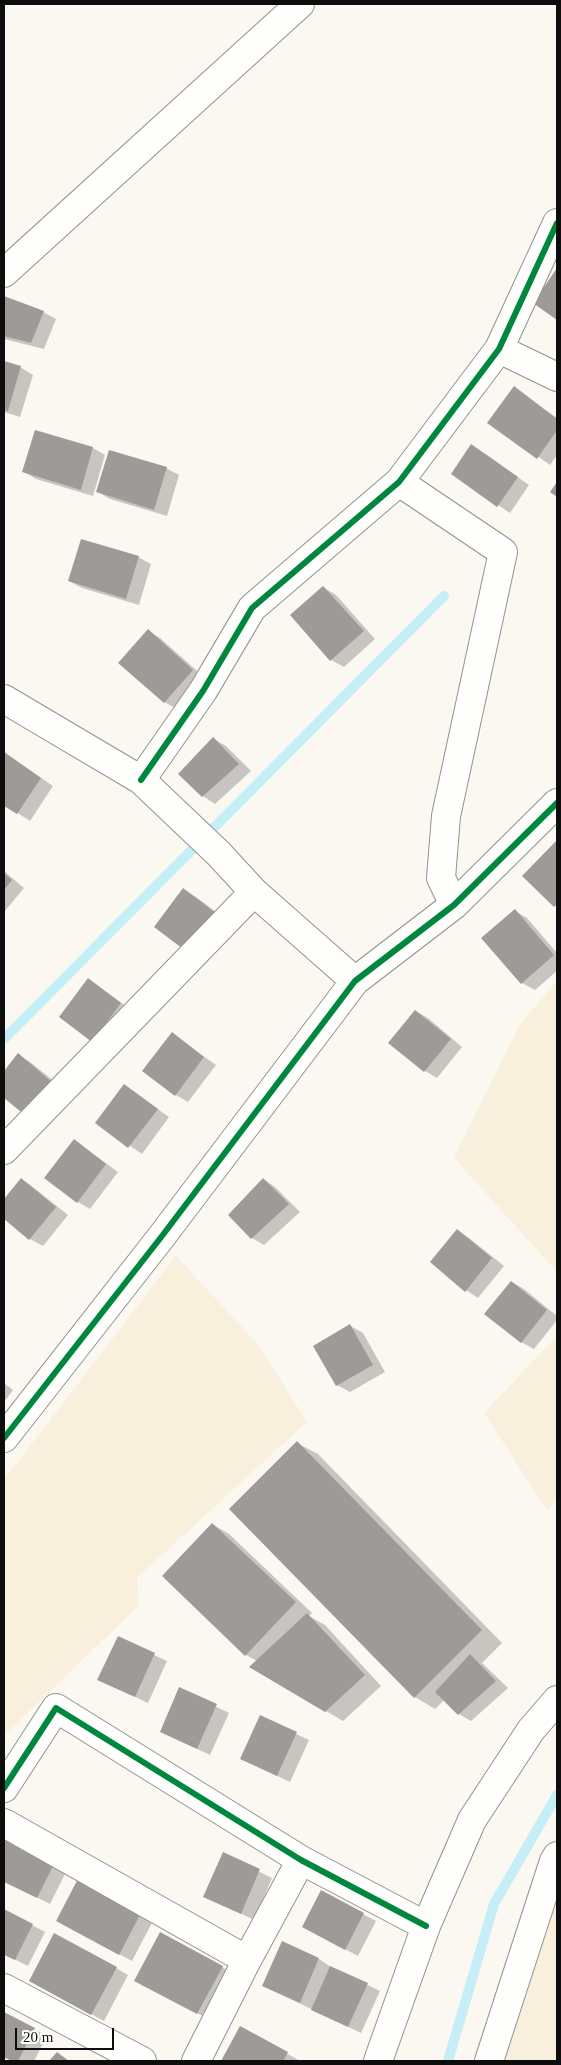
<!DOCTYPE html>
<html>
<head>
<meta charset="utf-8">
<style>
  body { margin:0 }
  #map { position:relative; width:561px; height:2065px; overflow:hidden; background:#fbf7f1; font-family:"Times New Roman",serif }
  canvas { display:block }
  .frame { position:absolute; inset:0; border:5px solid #0d0d0d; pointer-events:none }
  .scale { position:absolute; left:15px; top:2028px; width:99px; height:22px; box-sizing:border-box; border:2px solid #0d0d0d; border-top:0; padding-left:6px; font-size:15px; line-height:18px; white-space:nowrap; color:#0d0d0d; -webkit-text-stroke:4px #fff; paint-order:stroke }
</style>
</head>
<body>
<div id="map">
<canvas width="561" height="2065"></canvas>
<div class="frame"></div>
<div class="scale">20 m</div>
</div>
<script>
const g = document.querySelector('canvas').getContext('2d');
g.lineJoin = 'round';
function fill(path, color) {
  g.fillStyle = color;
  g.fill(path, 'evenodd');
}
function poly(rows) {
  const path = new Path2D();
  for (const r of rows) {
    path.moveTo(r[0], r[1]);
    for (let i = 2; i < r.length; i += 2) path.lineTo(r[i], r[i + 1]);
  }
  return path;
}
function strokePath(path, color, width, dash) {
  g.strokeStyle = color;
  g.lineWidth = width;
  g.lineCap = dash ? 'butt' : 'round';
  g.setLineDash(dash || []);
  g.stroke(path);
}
const farmland = poly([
  [557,981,557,1272,454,1158,520,1024],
  [176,1256,257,1343,307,1422,137,1578,139,1605,4,1736,4,1480],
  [557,1336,557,1499,547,1510,484,1413],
  [557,1856,557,2061,489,2061]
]);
const shadow = poly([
  [4,297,43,312,56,319,44,349,4,339],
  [4,362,20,367,33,375,20,417,4,412],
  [514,388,557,418,557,455,550,465,489,422],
  [35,431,93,448,105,455,93,496,36,479,24,472],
  [484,453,529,485,510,513,498,505],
  [166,468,179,475,167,516,110,499,98,492],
  [138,557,151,564,139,605,82,588,69,581],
  [323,587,336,595,375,639,344,667,331,660],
  [148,631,160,638,204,677,177,709,164,702],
  [214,739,226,746,251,771,215,804,203,796,180,774],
  [4,752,53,786,30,821,4,804],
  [557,842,557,908,524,876],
  [4,871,24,888,4,912],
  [183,890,196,897,228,921],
  [515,911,527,918,557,953,557,971,535,990,522,983,483,939],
  [89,980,133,1011,93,1041],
  [415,1011,428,1018,462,1047,437,1078,425,1071],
  [172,1034,216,1065,188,1102,176,1095],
  [18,1055,30,1062,65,1090,27,1115,4,1096,4,1073],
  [125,1086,169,1117,142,1154,97,1123],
  [74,1140,118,1172,90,1209,78,1202],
  [21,1179,33,1187,68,1215,43,1246,30,1239,4,1218,4,1201],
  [263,1179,275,1187,300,1212,264,1245,252,1238],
  [457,1231,469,1238,504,1266,478,1298,466,1290],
  [512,1282,524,1289,557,1316,557,1320,534,1349,521,1342],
  [350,1326,363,1333,385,1372,350,1392,337,1385],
  [4,1383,13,1390,4,1402],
  [297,1443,318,1454,502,1643,482,1663,508,1688,471,1721,459,1714,444,1700,435,1709,415,1697],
  [212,1524,229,1534,312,1613,309,1616,325,1625,381,1686,343,1721,251,1667,257,1661,246,1655,164,1576],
  [118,1638,167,1661,148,1703,99,1680],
  [180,1689,229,1713,210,1755,174,1738],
  [260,1717,309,1740,290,1782,242,1759],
  [8,1839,67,1870,50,1904,4,1881,4,1847],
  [223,1854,272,1878,254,1920,205,1896],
  [321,1892,376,1921,358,1956,316,1934],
  [144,1908,156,1915,132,1961,70,1928],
  [4,1910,45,1932,28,1966,4,1954],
  [161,1934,235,1974,210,2020,148,1987],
  [282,1943,319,1959,331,1967,380,1991,361,2033,276,1992],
  [116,1968,128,1975,104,2021,43,1988],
  [4,2013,47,2036,34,2061,12,2061,4,2057],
  [241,2028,288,2054,300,2061,223,2061]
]);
const stream = poly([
  [4,1039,444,596],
  [448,2061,494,1904,557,1795]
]);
const building = poly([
  [557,268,557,320,533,303],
  [4,296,44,311,31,343,4,336],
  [4,361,21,366,8,411,4,410],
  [514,386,557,419,557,430,537,459,487,423],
  [35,430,93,447,81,490,22,472],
  [471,444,518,477,497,507,451,474],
  [109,450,167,467,154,510,96,492],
  [557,482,557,497,550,492],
  [81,539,139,556,126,599,68,581],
  [323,586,364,631,330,661,290,615],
  [148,629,193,670,164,703,118,663],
  [213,737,239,764,202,797,178,774],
  [4,752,41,778,17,814,4,806],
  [557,840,557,903,554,907,522,876],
  [4,873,12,880,4,890],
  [183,888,216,913,187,952,154,927],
  [515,909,554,955,521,984,481,938],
  [88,978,121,1003,92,1042,59,1017],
  [415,1010,451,1039,424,1072,388,1043],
  [172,1032,204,1057,175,1096,142,1071],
  [18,1053,53,1083,26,1116,4,1098,4,1071],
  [124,1084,158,1109,128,1148,95,1123],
  [74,1139,106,1164,77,1203,44,1178],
  [21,1178,56,1207,29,1240,4,1219,4,1199],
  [263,1178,289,1204,251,1239,228,1215],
  [457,1229,492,1258,465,1292,430,1262],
  [511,1281,547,1310,521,1343,484,1314],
  [350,1324,373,1365,336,1386,313,1346],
  [297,1441,482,1630,414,1698,229,1509],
  [212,1523,296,1602,245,1656,162,1576],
  [307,1613,365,1675,325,1712,249,1667],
  [118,1636,155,1653,135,1697,97,1680],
  [470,1654,496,1681,458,1715,435,1692],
  [179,1687,217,1704,197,1749,160,1732],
  [260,1715,297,1732,277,1776,240,1759],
  [7,1838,55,1862,37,1898,4,1882,4,1844],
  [223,1852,260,1869,241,1914,203,1897],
  [81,1873,144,1907,119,1955,56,1921],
  [321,1890,364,1913,345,1950,302,1927],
  [4,1909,33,1924,15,1960,4,1955],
  [160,1932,223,1966,197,2014,134,1981],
  [54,1933,117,1967,91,2015,29,1981],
  [282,1941,319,1958,300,2003,262,1986],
  [330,1966,368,1983,348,2027,311,2010],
  [4,2012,35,2028,18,2061,12,2061,4,2057],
  [240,2026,288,2052,283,2061,221,2061],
  [57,2052,69,2061,49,2061]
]);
const minor = poly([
  [4,273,300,4],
  [499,349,557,377],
  [399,482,503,552,446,816,441,878,454,905],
  [4,699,141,780,219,854,254,892,355,981],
  [141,780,203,691,252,608,399,482,499,349,557,223],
  [4,1150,254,892],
  [4,1438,162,1236,355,981,454,905,557,803],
  [4,1788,56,1708,301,1860,426,1926],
  [4,1823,247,1960],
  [4,1988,142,2061],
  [196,2061,247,1960,301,1860],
  [489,2061,554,1861,557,1856]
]);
const tertiary = poly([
  [378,2061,426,1926,472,1820,531,1730,557,1700]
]);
const cycleway = poly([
  [141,780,203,691,252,608,399,482,499,349,557,223],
  [4,1438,162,1236,355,981,454,905,557,803],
  [4,1788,56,1708,301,1860,426,1926]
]);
fill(farmland, '#f8f0dd');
fill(shadow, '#0003');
strokePath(stream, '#c6eef6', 10);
fill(building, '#9e9a97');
strokePath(minor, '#949290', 30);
strokePath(tertiary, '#949290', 30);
strokePath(minor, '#fefefd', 28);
strokePath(tertiary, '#fefefd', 28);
strokePath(cycleway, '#00873e', 6);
</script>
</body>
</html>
